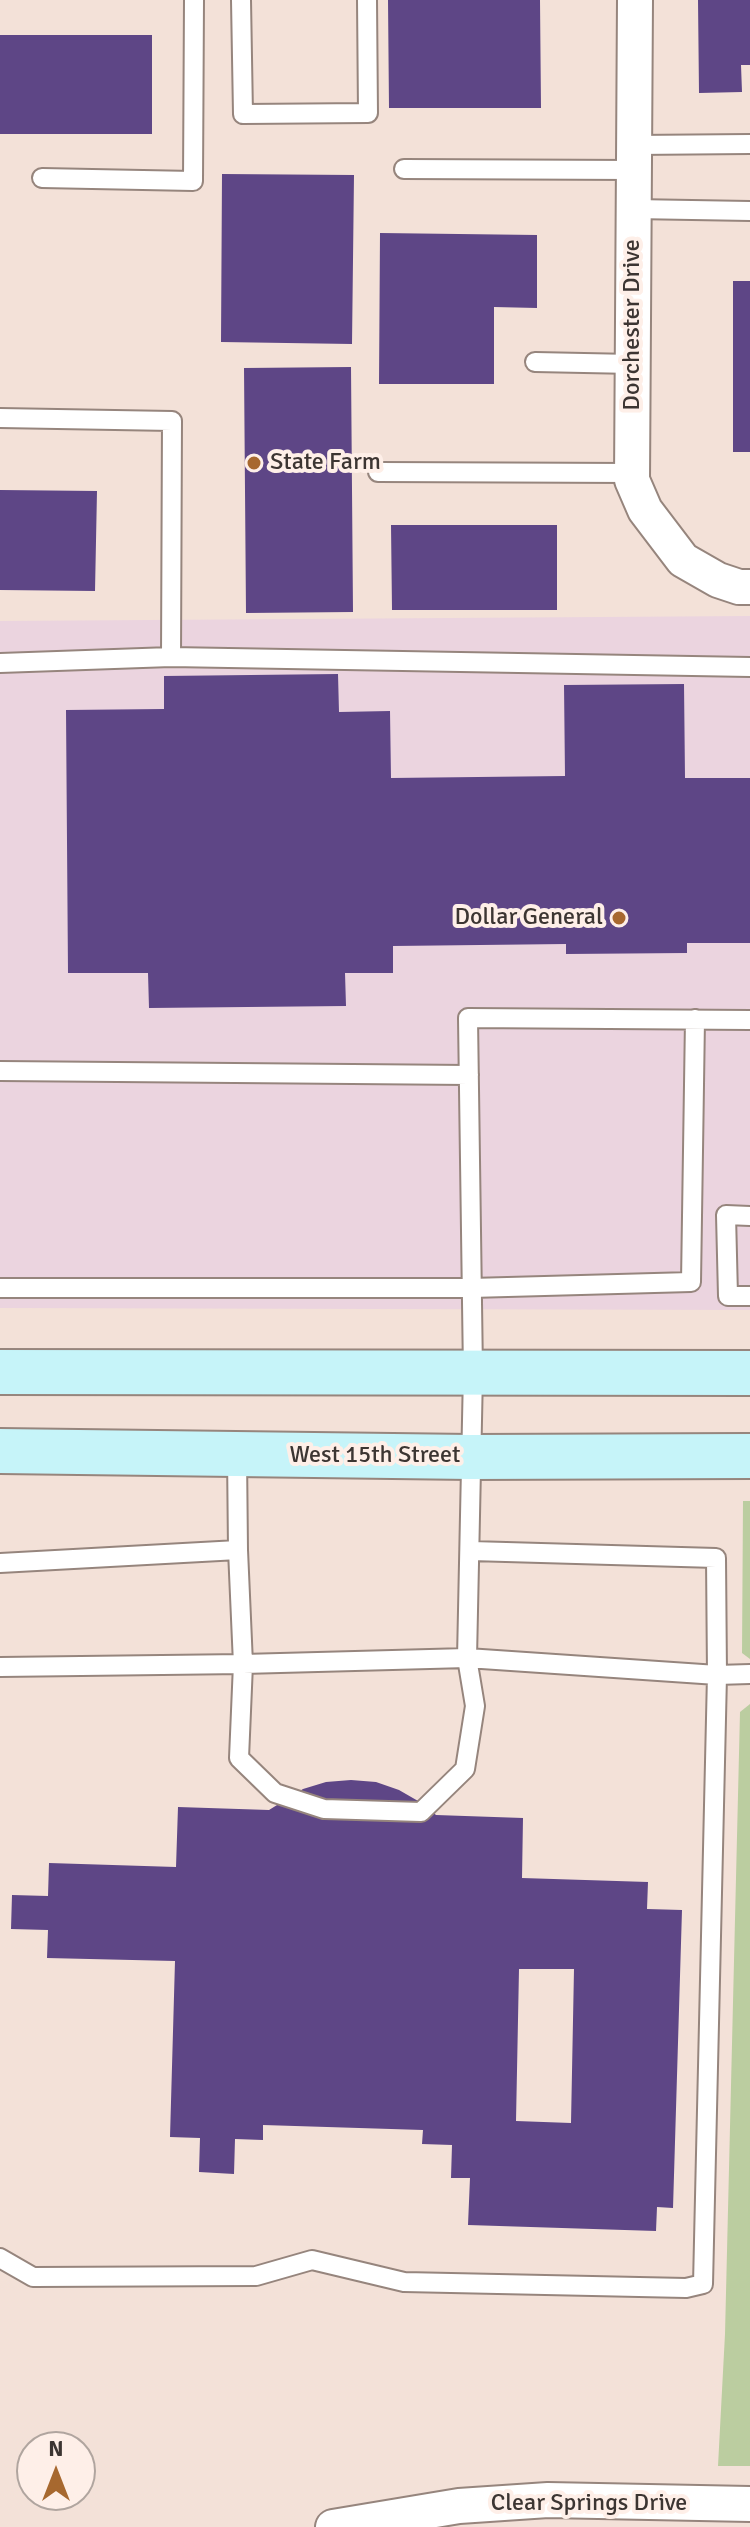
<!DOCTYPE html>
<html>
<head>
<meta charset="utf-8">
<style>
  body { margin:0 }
  #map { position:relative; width:750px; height:2527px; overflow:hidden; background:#f3e1d8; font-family:Signika,sans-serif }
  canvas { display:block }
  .north { position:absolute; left:16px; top:2431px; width:80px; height:80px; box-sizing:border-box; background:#feefe8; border:2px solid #b0a59f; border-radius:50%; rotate:0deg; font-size:22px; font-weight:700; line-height:32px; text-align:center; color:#3c3532 }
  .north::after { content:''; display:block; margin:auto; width:28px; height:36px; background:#a7682f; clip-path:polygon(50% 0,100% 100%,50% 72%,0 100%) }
</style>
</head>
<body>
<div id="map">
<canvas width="750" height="2527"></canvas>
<div class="north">N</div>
</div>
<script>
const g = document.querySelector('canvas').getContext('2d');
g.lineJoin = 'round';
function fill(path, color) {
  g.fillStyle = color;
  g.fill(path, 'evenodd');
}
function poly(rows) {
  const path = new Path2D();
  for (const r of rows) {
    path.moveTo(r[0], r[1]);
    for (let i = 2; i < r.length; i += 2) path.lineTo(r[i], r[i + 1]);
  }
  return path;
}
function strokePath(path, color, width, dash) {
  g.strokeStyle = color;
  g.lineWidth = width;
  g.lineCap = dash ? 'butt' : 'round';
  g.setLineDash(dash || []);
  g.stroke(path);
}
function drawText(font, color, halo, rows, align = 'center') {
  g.font = font + ' Signika,sans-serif';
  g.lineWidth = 8;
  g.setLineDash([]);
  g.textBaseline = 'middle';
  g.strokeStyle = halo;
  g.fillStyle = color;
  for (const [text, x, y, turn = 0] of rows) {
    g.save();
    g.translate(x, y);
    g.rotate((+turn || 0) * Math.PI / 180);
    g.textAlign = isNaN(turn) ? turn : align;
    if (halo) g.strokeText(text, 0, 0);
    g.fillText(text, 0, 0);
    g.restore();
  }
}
const commercial = poly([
  [750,616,750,1310,0,1308,0,621]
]);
const green = poly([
  [743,1501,750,1501,750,1659,742,1653],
  [750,1704,750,2466,718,2466,725,2334,740,1712]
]);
const building = poly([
  [388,0,540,0,541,108,389,108],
  [698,0,750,0,750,65,741,65,742,92,699,93],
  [0,35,152,35,152,134,0,134],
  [222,174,354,175,352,344,221,342],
  [380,233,537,235,537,308,494,307,494,384,379,384],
  [733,281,750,281,750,452,733,452],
  [351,367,353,612,246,613,244,368],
  [0,490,97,491,95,591,0,590],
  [391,525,557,525,557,610,392,610],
  [338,674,339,712,390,711,391,778,565,776,564,685,684,684,685,778,750,778,750,943,687,943,687,953,566,954,566,944,393,946,393,973,345,973,346,1006,149,1008,148,973,68,973,66,710,164,709,164,676],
  [351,1780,376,1782,399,1790,425,1805,436,1815,523,1818,522,1878,648,1882,647,1909,682,1910,673,2208,657,2207,656,2231,468,2225,470,2178,451,2178,452,2145,422,2144,423,2130,263,2125,263,2140,235,2139,234,2174,199,2172,200,2138,170,2137,175,1961,47,1958,48,1930,11,1929,12,1895,48,1896,49,1863,176,1867,178,1807,269,1810,303,1789,326,1782],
  [519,1969,574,1969,571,2123,516,2121]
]);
const lane = poly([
  [241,0,243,114,368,113,367,0],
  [634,145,750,144],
  [404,169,634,170],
  [42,178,193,181,194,0],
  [634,209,750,211],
  [535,362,633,364],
  [0,418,172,421,171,657],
  [378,472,632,473],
  [0,663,171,657,750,667],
  [0,1071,469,1075],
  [750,1216,726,1215,728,1296,750,1296],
  [0,1288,471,1288,691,1282,695,1019],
  [471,1551,716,1558,717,1675,750,1674],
  [0,1563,238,1550],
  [0,1667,243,1664,239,1758,275,1793,324,1809,421,1812,465,1769,475,1706,467,1658,243,1664,238,1550,237,1455],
  [0,2258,33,2277,256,2276,312,2260,404,2282,686,2288,703,2284,717,1675,467,1658,473,1373,468,1018,750,1020]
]);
const street = poly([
  [635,0,632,480,645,510,683,560,718,580,739,587,750,587],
  [333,2527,459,2506,548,2500,750,2504]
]);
const secondary = poly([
  [0,1372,750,1373],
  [0,1451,471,1457,750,1456]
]);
const markers = [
  [254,463,8,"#a7682f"],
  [619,918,8,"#a7682f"]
];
const streetNames = [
  ["Dorchester Drive",633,325,-90],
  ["West 15th Street",375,1456],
  ["Clear Springs Drive",589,2504]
];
const poiNames = [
  ["State Farm",270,463],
  ["Dollar General",603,918,"right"]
];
fill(commercial, '#ebd4df');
fill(green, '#bbcda0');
fill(building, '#5e4686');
strokePath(lane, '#96857d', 22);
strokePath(street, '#96857d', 38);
strokePath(secondary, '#96857d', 48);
strokePath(lane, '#fff', 18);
strokePath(street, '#fff', 34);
strokePath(secondary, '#c6f4f9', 44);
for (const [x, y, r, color] of markers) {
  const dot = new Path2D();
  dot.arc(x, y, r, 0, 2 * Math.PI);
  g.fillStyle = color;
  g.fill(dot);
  strokePath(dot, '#feefe8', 3);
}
drawText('24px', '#3c3532', '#feefe8', streetNames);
drawText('24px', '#3c3532', '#feefe8', poiNames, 'left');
</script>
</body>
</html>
